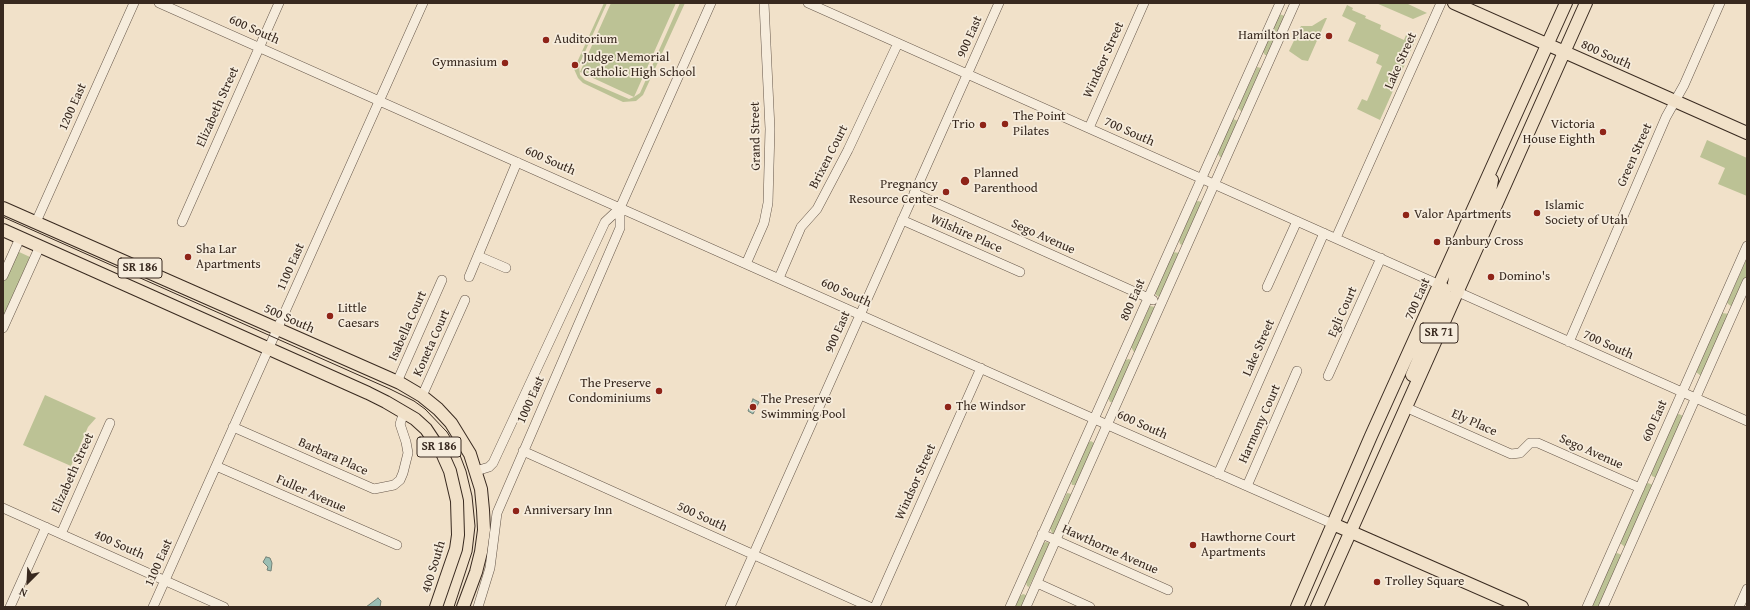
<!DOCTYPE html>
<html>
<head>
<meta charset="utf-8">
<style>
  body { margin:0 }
  #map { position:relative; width:1750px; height:610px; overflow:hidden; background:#f1e1c9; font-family:"Gentium Book Plus",serif }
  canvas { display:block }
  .frame { position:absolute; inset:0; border:4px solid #38291f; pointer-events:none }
  .north { position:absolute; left:8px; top:562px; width:40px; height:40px; -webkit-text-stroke:3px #f6ecdc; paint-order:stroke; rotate:204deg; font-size:11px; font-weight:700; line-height:16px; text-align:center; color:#38291f }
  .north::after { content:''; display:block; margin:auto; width:14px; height:18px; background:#38291f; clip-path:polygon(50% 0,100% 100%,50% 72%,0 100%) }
</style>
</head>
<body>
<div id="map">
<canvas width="1750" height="610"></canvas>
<div class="frame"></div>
<div class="north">N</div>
</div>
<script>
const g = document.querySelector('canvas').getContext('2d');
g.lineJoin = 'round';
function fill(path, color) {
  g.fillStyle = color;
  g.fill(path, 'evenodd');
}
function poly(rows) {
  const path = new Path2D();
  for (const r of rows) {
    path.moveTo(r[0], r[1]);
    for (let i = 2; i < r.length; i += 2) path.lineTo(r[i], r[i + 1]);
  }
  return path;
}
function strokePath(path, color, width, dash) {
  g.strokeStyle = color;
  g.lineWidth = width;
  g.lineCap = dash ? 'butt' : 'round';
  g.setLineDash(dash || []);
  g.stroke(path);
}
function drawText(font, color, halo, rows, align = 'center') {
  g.font = font + ' "Gentium Book Plus",serif';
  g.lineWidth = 3.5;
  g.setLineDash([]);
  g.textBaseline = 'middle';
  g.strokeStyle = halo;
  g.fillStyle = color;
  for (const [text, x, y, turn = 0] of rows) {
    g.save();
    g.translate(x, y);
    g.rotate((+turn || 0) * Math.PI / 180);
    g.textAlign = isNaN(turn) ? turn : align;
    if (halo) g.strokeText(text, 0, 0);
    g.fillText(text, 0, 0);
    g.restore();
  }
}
const green = poly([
  [604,3,607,3,579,65,580,75,585,80,629,99,634,97,580,72,611,3,676,3,634,97,640,93,680,3,685,3,643,95,636,101,623,102,583,83,578,78,574,69],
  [1376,3,1406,3,1427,13,1413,19],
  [1347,5,1353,8,1352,10,1366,16,1365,18,1381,25,1380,29,1404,40,1406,35,1416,39,1380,120,1357,109,1362,99,1367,101,1382,66,1376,63,1379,55,1348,41,1356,23,1342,16],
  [1279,14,1285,16,1268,55,1265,55,1263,52],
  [1325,18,1327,18,1308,61,1302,60,1289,51,1301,26,1312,26],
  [1257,67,1261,68,1242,111,1241,111,1238,108],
  [1233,119,1238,121,1223,157,1220,157,1217,152],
  [1707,140,1747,158,1747,196,1718,184,1725,168,1700,157],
  [1198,201,1202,202,1182,245,1180,244,1179,240,1196,202],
  [17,251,30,257,3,317,3,282],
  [1173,252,1179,253,1180,255,1162,296,1159,297,1156,295,1155,292],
  [1747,258,1747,277,1734,306,1732,307,1727,303],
  [1150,306,1155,307,1135,352,1134,352,1131,347],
  [1722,313,1729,314,1701,376,1696,372],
  [1129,359,1132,361,1114,402,1110,402,1108,398,1125,360],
  [45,395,96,418,88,427,71,466,23,445],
  [1679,414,1683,416,1656,478,1652,476,1651,474,1677,415],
  [1091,441,1094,443,1077,485,1072,485,1071,481,1088,443],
  [1648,483,1653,485,1625,547,1620,543,1646,484],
  [1067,493,1072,494,1055,533,1052,533,1050,528],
  [1046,542,1050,543,1029,587,1027,586,1026,582,1043,543],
  [1617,553,1622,555,1600,607,1591,607,1615,554],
  [1023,594,1026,595,1024,607,1015,607,1020,596]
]);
const water = poly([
  [753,399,759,402,753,414,748,411,753,399],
  [266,557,270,558,272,563,271,571,267,570,268,567,263,562,266,557],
  [378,598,381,601,380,607,366,607,378,598]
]);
const minor = poly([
  [159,3,1119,430,1333,524],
  [808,3,1440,285],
  [1089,128,1144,3],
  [914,193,1153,300],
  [902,220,1020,272],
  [36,222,134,3],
  [182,222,279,3],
  [1336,238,1441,3],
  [478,256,506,268],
  [746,264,764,223,768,203,770,129,764,3],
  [3,276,20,238],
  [469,277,517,162],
  [779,278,801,227,817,209,848,150,898,43],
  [1267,287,1297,221],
  [1458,292,1747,421],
  [3,328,40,246],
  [1569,342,1666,117,1684,85,1720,3],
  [1328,376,1381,258],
  [397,382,442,280],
  [422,396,465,300],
  [1405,407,1511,454,1520,453,1530,443,1538,443,1640,488],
  [233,427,374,489,394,485,400,480,403,473,408,453,406,442,400,424,404,412],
  [523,451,870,607],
  [216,466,397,545],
  [476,471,489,467,493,463,605,222,620,208],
  [1218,474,1324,233],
  [1247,486,1297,371],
  [3,508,224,607],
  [61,534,110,423],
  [1042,534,1168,590],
  [1037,583,1090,607],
  [10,607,46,527],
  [153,607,423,3],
  [478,607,490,568,497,513,620,228,620,208,711,3],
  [730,607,999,3],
  [875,607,981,368],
  [1010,607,1280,3],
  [1026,607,1295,3],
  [1587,607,1747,246],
  [1603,607,1747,282],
  [1739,607,1747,589]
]);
const major = poly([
  [1454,3,1747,133],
  [3,208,400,383,422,396,438,409,451,423,470,454,481,489,483,510,484,530,481,552,476,572,463,607],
  [3,230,368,393,386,402,415,419,426,429,442,453,450,471,457,501,458,535,456,549,436,607],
  [1458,292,1454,283,1456,274,1489,197,1492,180],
  [1412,375,1444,300,1445,290,1440,285],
  [1333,524,1522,607],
  [1297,607,1371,436,1566,3],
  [1317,607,1586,3]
]);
const tram = poly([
  [3,217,390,389,414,401,425,409,447,432,458,450,466,471,472,496,475,526,472,552,454,607]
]);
const markers = [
  [1329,36,4,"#8f2418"],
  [546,40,4,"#8f2418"],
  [505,63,4,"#8f2418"],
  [575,65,4,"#8f2418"],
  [1005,124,4,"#8f2418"],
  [983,125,4,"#8f2418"],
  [1603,132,4,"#8f2418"],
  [965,181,5,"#8f2418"],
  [946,192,4,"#8f2418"],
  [1537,213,4,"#8f2418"],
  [1406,215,4,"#8f2418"],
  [1437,242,4,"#8f2418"],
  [188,257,4,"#8f2418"],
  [1491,277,4,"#8f2418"],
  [330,316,4,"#8f2418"],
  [659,391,4,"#8f2418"],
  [753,407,4,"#8f2418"],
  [948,407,4,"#8f2418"],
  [516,511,4,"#8f2418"],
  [1193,545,4,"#8f2418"],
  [1377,582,4,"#8f2418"]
];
const shields = [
  [140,268,44],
  [1439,333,38],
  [439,447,44]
];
const shieldNames = [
  ["SR 186",140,268],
  ["SR 71",1439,333],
  ["SR 186",439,447]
];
const streetNames = [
  ["600 South",254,30,24],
  ["900 East",970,37,-66],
  ["800 South",1606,55,24],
  ["Windsor Street",1104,60,-66],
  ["Lake Street",1401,61,-66],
  ["1200 East",73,107,-66],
  ["Elizabeth Street",218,107,-66],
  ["700 South",1129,132,24],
  ["Grand Street",756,136,-91],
  ["Green Street",1635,155,-66],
  ["Brixen Court",829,157,-63],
  ["600 South",550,161,24],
  ["Wilshire Place",966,234,24],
  ["Sego Avenue",1043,237,24],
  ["1100 East",291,267,-66],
  ["600 South",846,293,24],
  ["700 East",1418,299,-66],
  ["800 East",1133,300,-66],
  ["Egli Court",1343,312,-66],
  ["500 South",289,319,24],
  ["Isabella Court",408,326,-66],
  ["900 East",838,332,-66],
  ["Koneta Court",432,343,-66],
  ["700 South",1608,345,24],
  ["Lake Street",1259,348,-66],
  ["1000 East",531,400,-66],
  ["600 East",1655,421,-66],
  ["Ely Place",1474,423,24],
  ["Harmony Court",1260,424,-66],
  ["600 South",1142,425,24],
  ["Sego Avenue",1591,452,24],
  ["Barbara Place",333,457,24],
  ["Elizabeth Street",73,473,-66],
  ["Windsor Street",916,482,-66],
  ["Fuller Avenue",311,494,24],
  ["500 South",702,517,25],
  ["400 South",119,545,24],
  ["Hawthorne Avenue",1110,550,24],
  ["1100 East",159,563,-66],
  ["400 South",434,567,-73]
];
const poiNames = [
  ["Hamilton Place",1321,36,"right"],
  ["Auditorium",554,40],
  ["Judge Memorial",583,58],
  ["Catholic High School",583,73],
  ["Gymnasium",497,63,"right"],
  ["The Point",1013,117],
  ["Pilates",1013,132],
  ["Trio",975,125,"right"],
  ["Victoria",1595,125,"right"],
  ["House Eighth",1595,140,"right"],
  ["Planned",974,174],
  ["Parenthood",974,189],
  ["Pregnancy",938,185,"right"],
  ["Resource Center",938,200,"right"],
  ["Islamic",1545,206],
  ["Society of Utah",1545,221],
  ["Valor Apartments",1414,215],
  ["Banbury Cross",1445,242],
  ["Sha Lar",196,250],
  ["Apartments",196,265],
  ["Domino's",1499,277],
  ["Little",338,309],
  ["Caesars",338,324],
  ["The Preserve",651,384,"right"],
  ["Condominiums",651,399,"right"],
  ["The Preserve",761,400],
  ["Swimming Pool",761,415],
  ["The Windsor",956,407],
  ["Anniversary Inn",524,511],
  ["Hawthorne Court",1201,538],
  ["Apartments",1201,553],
  ["Trolley Square",1385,582]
];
fill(green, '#bcc295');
fill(water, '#9bbeb3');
strokePath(water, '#738278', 1);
strokePath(minor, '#66574a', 10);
strokePath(major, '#38291f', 14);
strokePath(minor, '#f6ecdc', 9);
strokePath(major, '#f1e1c9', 12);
strokePath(tram, '#38291f', 1);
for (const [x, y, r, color] of markers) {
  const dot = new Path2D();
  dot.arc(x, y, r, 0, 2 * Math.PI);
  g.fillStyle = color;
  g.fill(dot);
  strokePath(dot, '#f6ecdc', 1.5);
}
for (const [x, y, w] of shields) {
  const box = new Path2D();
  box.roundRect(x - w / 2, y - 10, w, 20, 3);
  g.fillStyle = '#f6ecdc';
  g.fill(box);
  strokePath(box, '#38291f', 1);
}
drawText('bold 12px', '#38291f', null, shieldNames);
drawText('13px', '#38291f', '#f6ecdc', streetNames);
drawText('13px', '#38291f', '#f6ecdc', poiNames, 'left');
</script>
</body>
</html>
